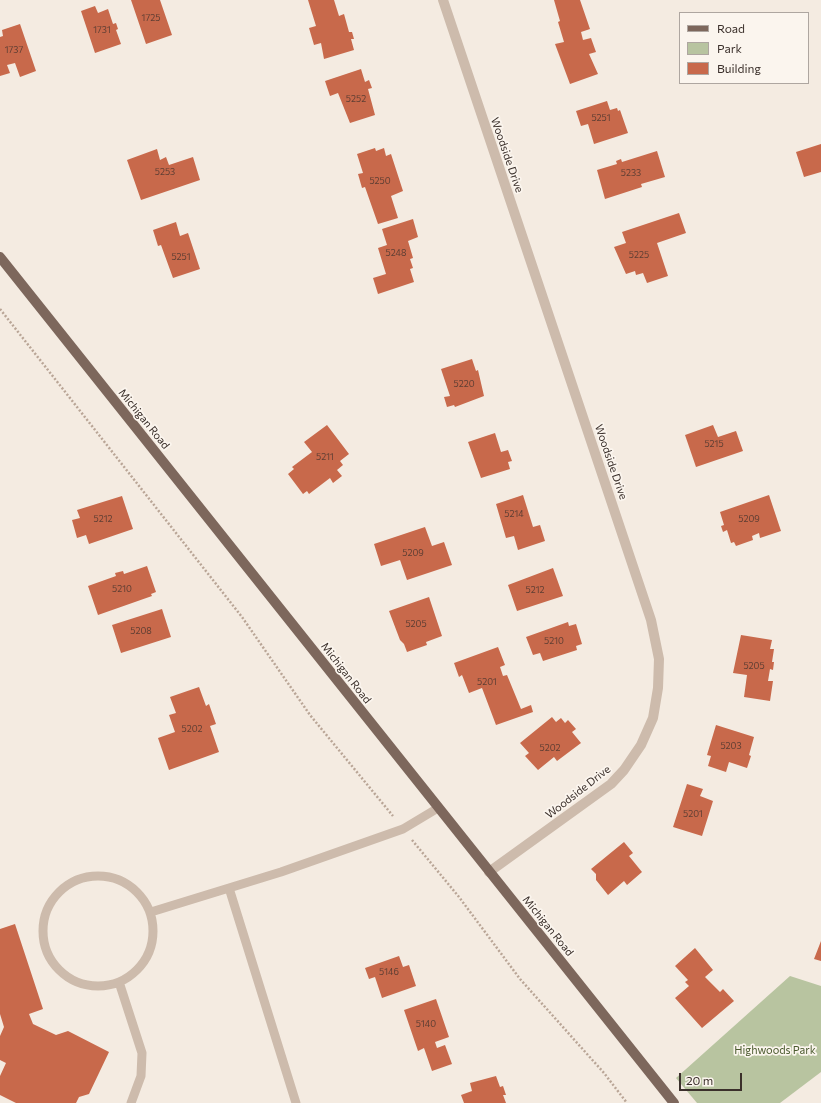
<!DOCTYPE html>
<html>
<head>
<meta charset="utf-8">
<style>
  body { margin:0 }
  #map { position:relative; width:821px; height:1103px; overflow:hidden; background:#f4ebe1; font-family:Commissioner,sans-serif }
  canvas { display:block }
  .legend { position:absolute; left:679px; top:12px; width:130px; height:72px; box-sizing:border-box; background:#fbf5ee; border:1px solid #aea6a0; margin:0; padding:5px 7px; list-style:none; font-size:12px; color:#3b302b }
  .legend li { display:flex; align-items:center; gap:8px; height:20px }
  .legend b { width:20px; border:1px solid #aea6a0 }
  .scale { position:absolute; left:679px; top:1073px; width:63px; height:18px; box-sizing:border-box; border:2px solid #3b302b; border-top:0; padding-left:5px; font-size:12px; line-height:14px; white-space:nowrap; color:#3b302b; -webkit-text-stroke:3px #fbf5ee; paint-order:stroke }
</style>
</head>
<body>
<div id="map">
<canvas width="821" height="1103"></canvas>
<ul class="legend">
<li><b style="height:5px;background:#7d675c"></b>Road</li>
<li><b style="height:11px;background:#b8c4a0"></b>Park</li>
<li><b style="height:11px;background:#c8694b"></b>Building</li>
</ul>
<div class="scale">20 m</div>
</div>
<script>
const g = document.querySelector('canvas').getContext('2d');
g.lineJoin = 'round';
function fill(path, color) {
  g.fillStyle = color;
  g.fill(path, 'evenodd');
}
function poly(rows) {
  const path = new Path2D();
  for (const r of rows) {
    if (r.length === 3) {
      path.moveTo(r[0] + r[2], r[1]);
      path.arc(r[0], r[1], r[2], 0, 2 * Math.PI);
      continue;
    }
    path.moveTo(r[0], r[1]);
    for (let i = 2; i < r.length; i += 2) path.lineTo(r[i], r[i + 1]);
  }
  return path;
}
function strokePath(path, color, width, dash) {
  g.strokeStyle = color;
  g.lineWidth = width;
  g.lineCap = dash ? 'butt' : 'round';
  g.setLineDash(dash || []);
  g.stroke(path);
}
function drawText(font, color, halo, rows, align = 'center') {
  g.font = font + ' Commissioner,sans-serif';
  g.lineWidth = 3.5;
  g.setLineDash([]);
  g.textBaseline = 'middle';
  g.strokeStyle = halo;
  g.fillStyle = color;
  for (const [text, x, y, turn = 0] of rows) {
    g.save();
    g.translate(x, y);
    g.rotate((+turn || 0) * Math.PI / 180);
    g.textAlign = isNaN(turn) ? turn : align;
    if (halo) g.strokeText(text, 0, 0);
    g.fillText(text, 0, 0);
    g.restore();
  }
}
const green = poly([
  [790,976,821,986,821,1072,780,1103,697,1103,676,1078]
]);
const building = poly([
  [131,0,160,0,172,35,146,44],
  [308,0,334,0,339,16,344,14,349,32,352,32,354,39,351,39,354,50,324,59,321,43,314,45,309,28,316,26],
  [554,0,580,0,590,29,581,32,583,40,591,38,596,52,589,54,598,74,570,84,555,44,564,42,558,22,560,21],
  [95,6,98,13,108,9,113,24,116,23,118,29,116,30,121,44,95,53,81,11],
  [20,24,36,71,20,77,15,63,7,65,10,73,0,76,0,37,3,36,2,30],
  [361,69,365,82,369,80,372,88,368,89,375,115,350,123,338,93,330,96,325,81],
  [607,101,610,110,617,108,618,111,620,110,628,133,594,144,588,124,581,126,576,111],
  [821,144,821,172,804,177,796,152],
  [375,148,376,151,384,148,386,156,391,154,403,191,391,196,398,218,378,224,365,187,362,188,358,174,363,173,357,154],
  [157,149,160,160,166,157,169,165,193,157,200,180,141,200,127,160],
  [657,151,665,177,641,184,642,187,605,199,597,170,617,164,616,161,621,159,622,162],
  [679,213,686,233,657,243,668,276,647,283,643,273,636,275,635,271,626,274,614,247,626,243,622,232],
  [413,219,418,237,408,241,413,258,410,259,413,268,410,269,414,282,378,294,373,278,386,274,378,248,387,245,382,229],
  [176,222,180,236,188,233,200,269,173,278,161,245,158,246,153,230],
  [472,359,476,371,478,370,484,396,455,407,454,405,447,407,444,397,450,396,441,369],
  [327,425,349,454,340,461,343,465,337,470,342,476,333,483,330,478,309,494,307,491,303,494,288,474,294,469,292,467,312,452,304,442],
  [713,425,718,437,736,431,743,451,696,467,685,435],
  [495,433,501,452,508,450,512,461,508,462,510,469,481,478,468,442],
  [523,495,533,527,540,525,545,541,518,550,514,536,506,538,496,504],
  [769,495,781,531,760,538,759,533,752,536,753,540,736,546,734,542,731,543,727,530,723,532,721,526,724,525,720,512],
  [122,496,133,529,89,544,86,535,77,538,72,520,80,518,77,510],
  [425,527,432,546,444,542,452,565,407,580,400,560,381,566,374,544],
  [147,566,156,592,151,594,152,596,98,615,88,586,116,576,115,573,123,571,124,574],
  [553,568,563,596,517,611,508,585],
  [429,597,442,636,426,642,427,645,407,652,404,644,400,640,389,611],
  [162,609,171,637,121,653,112,625],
  [568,622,569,626,576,624,582,644,576,646,577,650,543,661,540,653,533,655,526,637],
  [741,635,772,640,770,649,774,649,772,662,774,662,773,670,770,669,768,681,773,681,770,701,744,697,747,675,733,673],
  [498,647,505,665,500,667,503,676,507,675,521,709,531,705,533,712,496,725,482,688,469,693,462,675,459,677,454,663],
  [199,687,206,706,209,704,216,724,210,726,219,752,169,770,158,738,175,732,169,715,176,713,170,697],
  [552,717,556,722,561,718,565,723,568,720,576,729,572,732,581,743,557,761,554,757,538,770,525,756,529,753,520,743],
  [716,725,754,737,749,755,751,756,747,768,729,762,726,772,708,766,711,756,707,755],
  [687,784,703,789,700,796,713,801,702,836,673,827],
  [624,842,633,853,629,856,642,872,627,885,624,881,608,895,596,880,596,874,591,869],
  [15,924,43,1009,29,1014,33,1024,56,1035,68,1031,109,1052,89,1094,79,1097,76,1103,16,1103,0,1095,0,1076,6,1063,0,1060,0,1036,4,1027,0,1014,0,929],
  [821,941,821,961,814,959],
  [695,948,713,970,705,977,720,992,723,989,734,1001,702,1028,675,998,689,986,685,982,688,980,675,966],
  [399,956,403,967,409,965,416,986,382,998,375,977,369,979,365,968],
  [436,999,449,1037,435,1042,437,1048,445,1045,452,1064,432,1071,424,1048,418,1051,404,1010],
  [496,1076,500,1087,503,1086,506,1095,503,1095,506,1103,464,1103,461,1095,472,1091,470,1083]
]);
const path = poly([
  [0,309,242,617,310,715,393,816],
  [412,840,459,897,520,979,604,1073,627,1103]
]);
const lane = poly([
  [98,931,55],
  [229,888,296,1103],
  [151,912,281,872,403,829,438,808],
  [119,982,142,1053,141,1076,131,1103]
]);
const street = poly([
  [443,0,651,620,659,659,658,688,653,718,641,745,624,770,611,784,489,872]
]);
const primary = poly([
  [0,257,674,1103]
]);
const numberNames = [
  ["1725",151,18],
  ["1731",102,30],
  ["1737",14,50],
  ["5252",356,99],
  ["5251",601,118],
  ["5253",165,172],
  ["5233",631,173],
  ["5250",380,181],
  ["5248",396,253],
  ["5225",639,255],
  ["5251",181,257],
  ["5220",464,384],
  ["5215",714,444],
  ["5211",325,457],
  ["5214",514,514],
  ["5212",103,519],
  ["5209",749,519],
  ["5209",413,553],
  ["5210",122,589],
  ["5212",535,590],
  ["5205",416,624],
  ["5208",141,631],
  ["5210",554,641],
  ["5205",754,666],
  ["5201",487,682],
  ["5202",192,729],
  ["5203",731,746],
  ["5202",550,748],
  ["5201",693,814],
  ["5146",389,972],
  ["5140",426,1024]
];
const streetNames = [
  ["Woodside Drive",507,155,71],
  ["Michigan Road",144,419,51],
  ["Woodside Drive",611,462,71],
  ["Michigan Road",346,673,52],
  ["Woodside Drive",578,792,-38],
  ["Michigan Road",548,926,51]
];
const parkNames = [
  ["Highwoods Park",775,1050]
];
fill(green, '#b8c4a0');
fill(building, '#c8694b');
strokePath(path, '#b9a596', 2.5, [2, 2]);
strokePath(lane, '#cdbbac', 9);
strokePath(street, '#cdbbac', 10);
strokePath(primary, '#7d675c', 10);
drawText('9px', '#5e3e33', null, numberNames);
drawText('11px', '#3b302b', '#fbf5ee', streetNames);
drawText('11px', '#4a5a2e', '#fbf5ee', parkNames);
</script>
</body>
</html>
